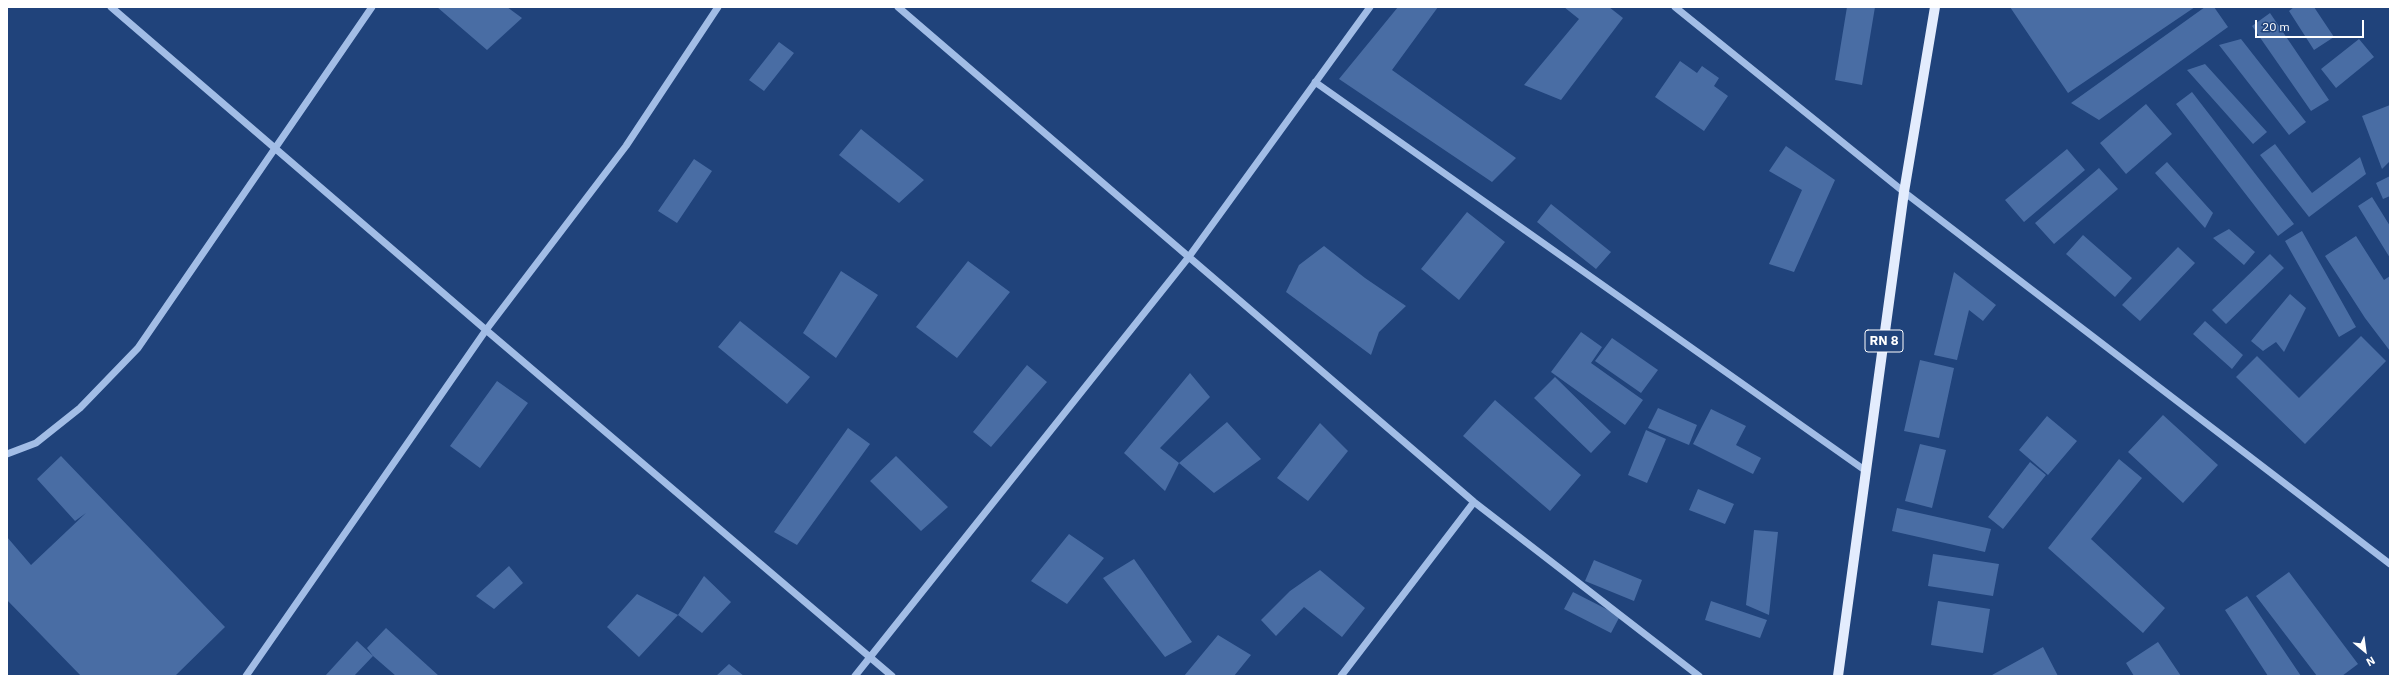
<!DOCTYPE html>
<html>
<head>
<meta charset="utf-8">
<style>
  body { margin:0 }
  #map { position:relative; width:2397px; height:683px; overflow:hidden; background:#20437b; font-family:"IBM Plex Sans",sans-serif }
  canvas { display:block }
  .frame { position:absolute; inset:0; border:8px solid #fff; pointer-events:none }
  .north { position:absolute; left:2345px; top:631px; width:40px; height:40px; -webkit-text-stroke:3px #20437b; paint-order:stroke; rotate:151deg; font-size:11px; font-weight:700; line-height:16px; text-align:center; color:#fff }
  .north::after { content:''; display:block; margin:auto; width:14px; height:18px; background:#fff; clip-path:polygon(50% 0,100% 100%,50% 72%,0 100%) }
  .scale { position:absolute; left:2255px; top:20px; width:109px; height:18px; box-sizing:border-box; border:2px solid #fff; border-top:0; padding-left:5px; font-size:12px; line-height:14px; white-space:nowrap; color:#fff; -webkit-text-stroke:3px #20437b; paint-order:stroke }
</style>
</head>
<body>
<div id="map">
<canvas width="2397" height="683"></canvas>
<div class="frame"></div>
<div class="north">N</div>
<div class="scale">20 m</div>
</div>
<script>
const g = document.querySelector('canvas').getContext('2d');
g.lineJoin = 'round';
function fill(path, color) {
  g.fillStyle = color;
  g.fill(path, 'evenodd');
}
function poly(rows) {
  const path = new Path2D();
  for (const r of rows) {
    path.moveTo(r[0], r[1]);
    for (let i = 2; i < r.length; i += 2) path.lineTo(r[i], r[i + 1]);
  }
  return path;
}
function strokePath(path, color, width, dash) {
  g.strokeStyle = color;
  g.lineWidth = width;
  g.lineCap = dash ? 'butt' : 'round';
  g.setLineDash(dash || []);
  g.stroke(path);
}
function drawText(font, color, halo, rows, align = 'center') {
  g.font = font + ' "IBM Plex Sans",sans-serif';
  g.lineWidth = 3;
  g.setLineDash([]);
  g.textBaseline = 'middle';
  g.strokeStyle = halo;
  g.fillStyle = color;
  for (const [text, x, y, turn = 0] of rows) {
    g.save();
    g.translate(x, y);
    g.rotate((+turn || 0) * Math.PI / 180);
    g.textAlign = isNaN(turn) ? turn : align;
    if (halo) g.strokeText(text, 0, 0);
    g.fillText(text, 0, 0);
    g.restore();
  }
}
const building = poly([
  [437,7,507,7,522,18,487,50],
  [1398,7,1438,7,1392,70,1516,158,1492,182,1339,79],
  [1564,7,1609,7,1623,18,1561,100,1524,85,1579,19],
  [1847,7,1875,7,1862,85,1835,80],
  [2010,7,2195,7,2068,93],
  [2205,7,2214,7,2228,27,2099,120,2071,103],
  [2294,7,2314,7,2334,37,2314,50,2289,11],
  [2270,13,2329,100,2311,111,2252,26],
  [2241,39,2306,122,2289,135,2219,45],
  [2359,39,2374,57,2336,88,2321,69],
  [779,42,794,53,764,91,749,80],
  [1680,61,1697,73,1702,66,1719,78,1714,86,1728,96,1704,131,1655,97],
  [2205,64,2267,132,2253,144,2187,70],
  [2192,92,2294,224,2278,236,2176,104],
  [2146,104,2172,134,2126,174,2100,143],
  [2390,105,2390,161,2382,169,2362,116],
  [861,129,924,180,899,203,839,155],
  [2275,144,2312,193,2360,157,2366,174,2309,217,2260,155],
  [1786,146,1835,180,1794,272,1769,264,1802,190,1769,171],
  [2067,149,2085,170,2024,222,2005,200],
  [694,159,712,171,677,223,658,211],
  [2167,162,2213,213,2205,228,2155,173],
  [2099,168,2118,189,2054,244,2035,223],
  [2390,176,2390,196,2383,199,2376,183],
  [2372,197,2390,226,2390,258,2358,206],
  [1551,204,1611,252,1596,269,1537,222],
  [1467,212,1505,242,1459,300,1421,269],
  [2229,229,2255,252,2244,265,2213,238],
  [2302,231,2356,327,2339,337,2285,241],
  [2083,235,2132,278,2115,297,2066,254],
  [2356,236,2384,280,2390,276,2390,351,2365,318,2325,256],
  [1324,246,1365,278,1406,306,1379,332,1371,355,1286,292,1299,265],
  [2178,247,2195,263,2140,321,2122,305],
  [2270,254,2284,268,2226,324,2212,310],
  [968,261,1010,292,957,358,916,327],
  [841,271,878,295,836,358,803,333],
  [1954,272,1996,305,1983,321,1969,310,1957,360,1934,355],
  [2290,294,2306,308,2284,352,2276,342,2263,351,2251,341],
  [740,321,810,377,787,404,718,347],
  [2205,321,2243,355,2232,369,2193,334],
  [1581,332,1602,347,1591,363,1643,400,1625,425,1551,372],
  [2361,336,2386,361,2305,444,2236,377,2257,356,2299,398],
  [1612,338,1658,370,1641,393,1595,361],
  [1920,360,1954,368,1939,438,1904,431],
  [1027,365,1047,382,991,447,973,432],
  [1190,373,1210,397,1160,448,1179,463,1165,491,1124,453],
  [1555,377,1611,432,1591,453,1534,398],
  [497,381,528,403,480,468,450,446],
  [1495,400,1581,475,1550,511,1463,436],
  [1658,408,1697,425,1689,445,1648,428],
  [1711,409,1746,426,1736,445,1761,458,1753,474,1693,444],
  [2163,415,2218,465,2183,503,2128,452],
  [2047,416,2077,441,2048,475,2019,450],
  [1227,422,1261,459,1214,493,1179,463],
  [1320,423,1348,451,1308,501,1277,478],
  [848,428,870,444,797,545,774,532],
  [1646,430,1666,439,1647,483,1628,475],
  [1920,444,1946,450,1932,508,1905,501],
  [61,456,225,627,175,676,81,676,7,600,7,537,31,565,86,513,75,521,37,479],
  [896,456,948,507,921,531,870,481],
  [2119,459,2142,478,2091,539,2165,608,2143,633,2048,548],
  [2030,462,2046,475,2003,529,1988,517],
  [1698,489,1734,504,1725,524,1689,510],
  [1897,508,1991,529,1985,552,1892,531],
  [1754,530,1778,532,1769,615,1746,605],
  [1069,534,1104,558,1067,604,1031,581],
  [1933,554,1999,564,1993,596,1928,586],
  [1134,559,1192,642,1165,657,1103,578],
  [1594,560,1642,580,1634,601,1585,581],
  [509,566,523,583,494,609,476,596],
  [1320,570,1365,608,1342,637,1304,607,1276,636,1261,620,1290,591],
  [2289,572,2358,664,2342,676,2317,676,2256,596],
  [704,576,731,602,702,633,678,615],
  [1573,592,1620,616,1611,633,1564,609],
  [637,594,678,615,639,657,607,627],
  [2247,596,2301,676,2268,676,2225,610],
  [1711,601,1767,620,1760,638,1705,620],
  [1938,601,1990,609,1983,653,1931,645],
  [386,628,439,676,396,676,373,656,367,648],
  [1218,635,1251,655,1234,676,1184,676],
  [357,641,373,656,354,676,325,676],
  [2158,642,2181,676,2134,676,2126,663],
  [2043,647,2058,676,1992,676,1992,675],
  [729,664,744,676,716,676]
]);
const minor = poly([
  [111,7,486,330,892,676],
  [898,7,1474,502,1699,676],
  [1675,7,1904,192,2390,564],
  [1315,82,1866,471],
  [7,454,36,443,80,408,138,348,372,7],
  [246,676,486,330,626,146,718,7],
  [855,676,1188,258,1370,7],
  [1341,676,1474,502]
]);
const major = poly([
  [1838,676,1904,192,1935,7]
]);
const shields = [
  [1884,341,38]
];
const shieldNames = [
  ["RN 8",1884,341]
];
fill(building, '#496da4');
strokePath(minor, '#a2bde6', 7);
strokePath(major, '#e3ecfd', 10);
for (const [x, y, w] of shields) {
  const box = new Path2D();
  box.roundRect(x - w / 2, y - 11, w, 22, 3);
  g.fillStyle = '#20437b';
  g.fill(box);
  strokePath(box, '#fff', 1);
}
drawText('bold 13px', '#fff', null, shieldNames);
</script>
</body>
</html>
